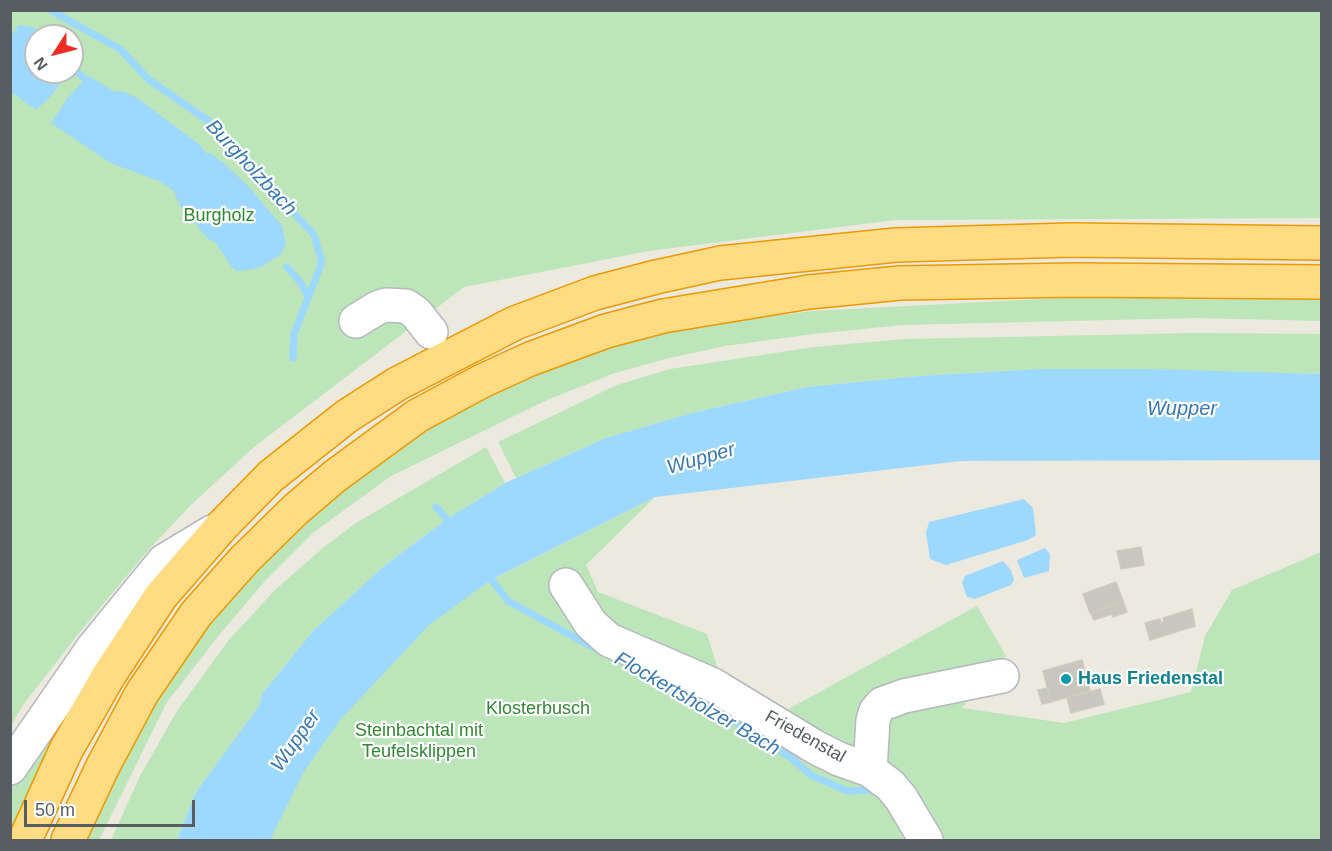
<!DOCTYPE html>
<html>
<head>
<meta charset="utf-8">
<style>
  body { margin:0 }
  #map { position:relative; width:1332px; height:851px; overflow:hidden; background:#ece9df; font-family:Arial,sans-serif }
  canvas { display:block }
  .frame { position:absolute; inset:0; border:12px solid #585d61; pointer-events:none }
  .north { position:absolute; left:24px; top:24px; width:60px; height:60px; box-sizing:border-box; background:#fff; border:2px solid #bcbec0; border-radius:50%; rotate:234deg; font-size:16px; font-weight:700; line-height:24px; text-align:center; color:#585d61 }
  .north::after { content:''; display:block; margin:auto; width:21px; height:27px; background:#ee2c24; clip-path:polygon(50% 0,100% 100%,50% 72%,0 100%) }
  .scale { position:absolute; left:24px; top:800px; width:171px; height:27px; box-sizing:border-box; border:3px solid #585d61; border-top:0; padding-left:8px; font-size:18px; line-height:21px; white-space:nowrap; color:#585d61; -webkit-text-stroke:4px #fff; paint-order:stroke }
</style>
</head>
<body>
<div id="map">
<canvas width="1332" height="851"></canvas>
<div class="frame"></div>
<div class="north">N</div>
<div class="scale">50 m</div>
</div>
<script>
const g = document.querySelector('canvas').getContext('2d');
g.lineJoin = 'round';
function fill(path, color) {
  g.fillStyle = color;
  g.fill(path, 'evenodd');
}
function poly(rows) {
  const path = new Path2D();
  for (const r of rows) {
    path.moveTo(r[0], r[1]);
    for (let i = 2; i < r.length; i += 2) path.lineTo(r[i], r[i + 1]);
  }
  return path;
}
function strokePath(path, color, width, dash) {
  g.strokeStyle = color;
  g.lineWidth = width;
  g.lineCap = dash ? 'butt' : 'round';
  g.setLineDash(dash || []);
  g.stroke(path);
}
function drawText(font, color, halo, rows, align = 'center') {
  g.font = font + ' Arial,sans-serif';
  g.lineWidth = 4.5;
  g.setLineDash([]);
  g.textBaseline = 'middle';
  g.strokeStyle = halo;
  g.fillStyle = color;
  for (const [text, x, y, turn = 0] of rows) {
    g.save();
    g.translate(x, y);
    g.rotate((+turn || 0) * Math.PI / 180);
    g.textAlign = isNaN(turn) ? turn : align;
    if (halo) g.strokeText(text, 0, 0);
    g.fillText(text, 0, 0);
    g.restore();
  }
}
const green = poly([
  [11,11,1321,11,1321,218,895,220,649,251,464,287,254,447,192,504,150,548,79,633,23,705,11,726],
  [36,36,72,36,72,72,36,72],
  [1080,297,1321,297,1321,321,1196,318,902,325,813,334,725,346,669,358,615,373,547,400,391,476,314,532,265,581,220,634,167,702,99,840,80,840,156,696,207,626,253,571,378,459,490,392,535,373,611,347,667,333,723,323,812,311],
  [1196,333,1321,334,1321,374,1040,369,919,376,807,387,692,413,606,438,516,478,498,442,617,385,670,369,814,347,905,339],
  [486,447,505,483,447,519,384,566,313,631,262,694,259,706,196,792,177,840,111,840,140,776,177,711,228,641,275,590,324,547,356,523],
  [655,497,586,565,598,592,707,634,720,676,781,713,977,606,1006,656,962,708,1064,723,1191,692,1205,636,1232,590,1321,552,1321,840,225,840,335,685,490,581],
  [84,683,11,834,11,785,48,725]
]);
const water = poly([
  [19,25,36,28,35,30,49,36,36,36,36,72,69,72,50,97,36,110,11,92,11,36],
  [72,46,85,53,72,68],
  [91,77,113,91,124,92,137,98,200,145,207,154,210,153,226,165,248,186,282,226,286,244,281,254,261,267,248,270,237,271,232,267,215,242,208,239,186,212,179,204,174,191,161,182,111,163,51,123,67,99,86,78],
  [1040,369,1145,369,1321,374,1321,460,961,461,655,497,491,580,429,625,340,720,303,773,270,840,177,840,196,792,259,706,262,694,313,631,384,566,447,519,505,483,606,438,692,413,807,387,919,376],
  [1024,499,1033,508,1036,535,1028,540,946,565,930,559,926,533,929,522],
  [1045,548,1050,554,1049,571,1024,578,1017,560],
  [1003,561,1011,570,1014,580,1011,585,975,599,967,597,962,583,965,576]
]);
const stream = poly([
  [50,10,120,49,148,79,213,124,314,235,322,262,294,334,293,358],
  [75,70,85,79],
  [287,267,301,283,308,297],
  [436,507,452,525],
  [486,573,508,601,598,650],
  [630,666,709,706,790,757,811,775,847,791,876,790,878,792]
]);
const building = poly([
  [1141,547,1144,565,1121,569,1117,551,1141,547],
  [1116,582,1123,601,1090,613,1083,594,1116,582],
  [1123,601,1127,612,1113,617,1112,614,1094,620,1091,613,1123,601],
  [1192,609,1195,626,1150,640,1145,623,1160,619,1161,623,1164,622,1163,618,1192,609],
  [1082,660,1090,691,1051,702,1043,671,1082,660],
  [1047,688,1051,702,1042,704,1038,690,1047,688],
  [1100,689,1104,704,1071,713,1067,698,1100,689]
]);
const minor = poly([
  [356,321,377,308,386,305,406,306,416,313,431,332],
  [566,585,591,624,609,640,713,685,815,747,839,759,870,770,890,785,901,798,926,840],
  [10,768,93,648,164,561,212,532],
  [870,770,873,720,876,711,882,704,904,696,1002,676]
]);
const highway = poly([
  [25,840,66,750,109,675,161,596,222,526,271,476,347,416,397,384,515,323,595,293,656,277,720,263,896,245,1071,240,1322,243],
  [68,840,103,766,142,693,196,614,244,560,296,509,335,476,417,416,482,381,530,359,606,331,663,316,809,292,900,283,1076,280,1322,282]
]);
const markers = [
  [1066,679,6,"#0f9aa8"]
];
const parkNames = [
  ["Burgholz",219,216],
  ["Klosterbusch",538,709],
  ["Steinbachtal mit",419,731],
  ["Teufelsklippen",419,752]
];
const cultureNames = [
  ["Haus Friedenstal",1078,679]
];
const streetNames = [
  ["Friedenstal",805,737,29]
];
const waterNames = [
  ["Burgholzbach",251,168,47],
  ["Wupper",1182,409],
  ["Wupper",701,459,-16],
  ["Flockertsholzer Bach",697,704,30],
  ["Wupper",296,741,-55]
];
fill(green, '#bce5ba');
fill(water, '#9dd8ff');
strokePath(stream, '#9dd8ff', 7);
fill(building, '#c9c5bf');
strokePath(building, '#d1cabe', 1.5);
strokePath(minor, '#b5b8bd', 36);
strokePath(highway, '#ec9a00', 36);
strokePath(minor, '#fff', 33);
strokePath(highway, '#ffdb84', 33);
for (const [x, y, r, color] of markers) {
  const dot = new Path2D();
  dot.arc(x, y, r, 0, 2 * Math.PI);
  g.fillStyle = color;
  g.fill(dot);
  strokePath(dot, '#fff', 2);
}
drawText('18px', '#328733', '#fff', parkNames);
drawText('bold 18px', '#0d838f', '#fff', cultureNames, 'left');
drawText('18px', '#585d61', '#fff', streetNames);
drawText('italic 20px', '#3878b3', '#fff', waterNames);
</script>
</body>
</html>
